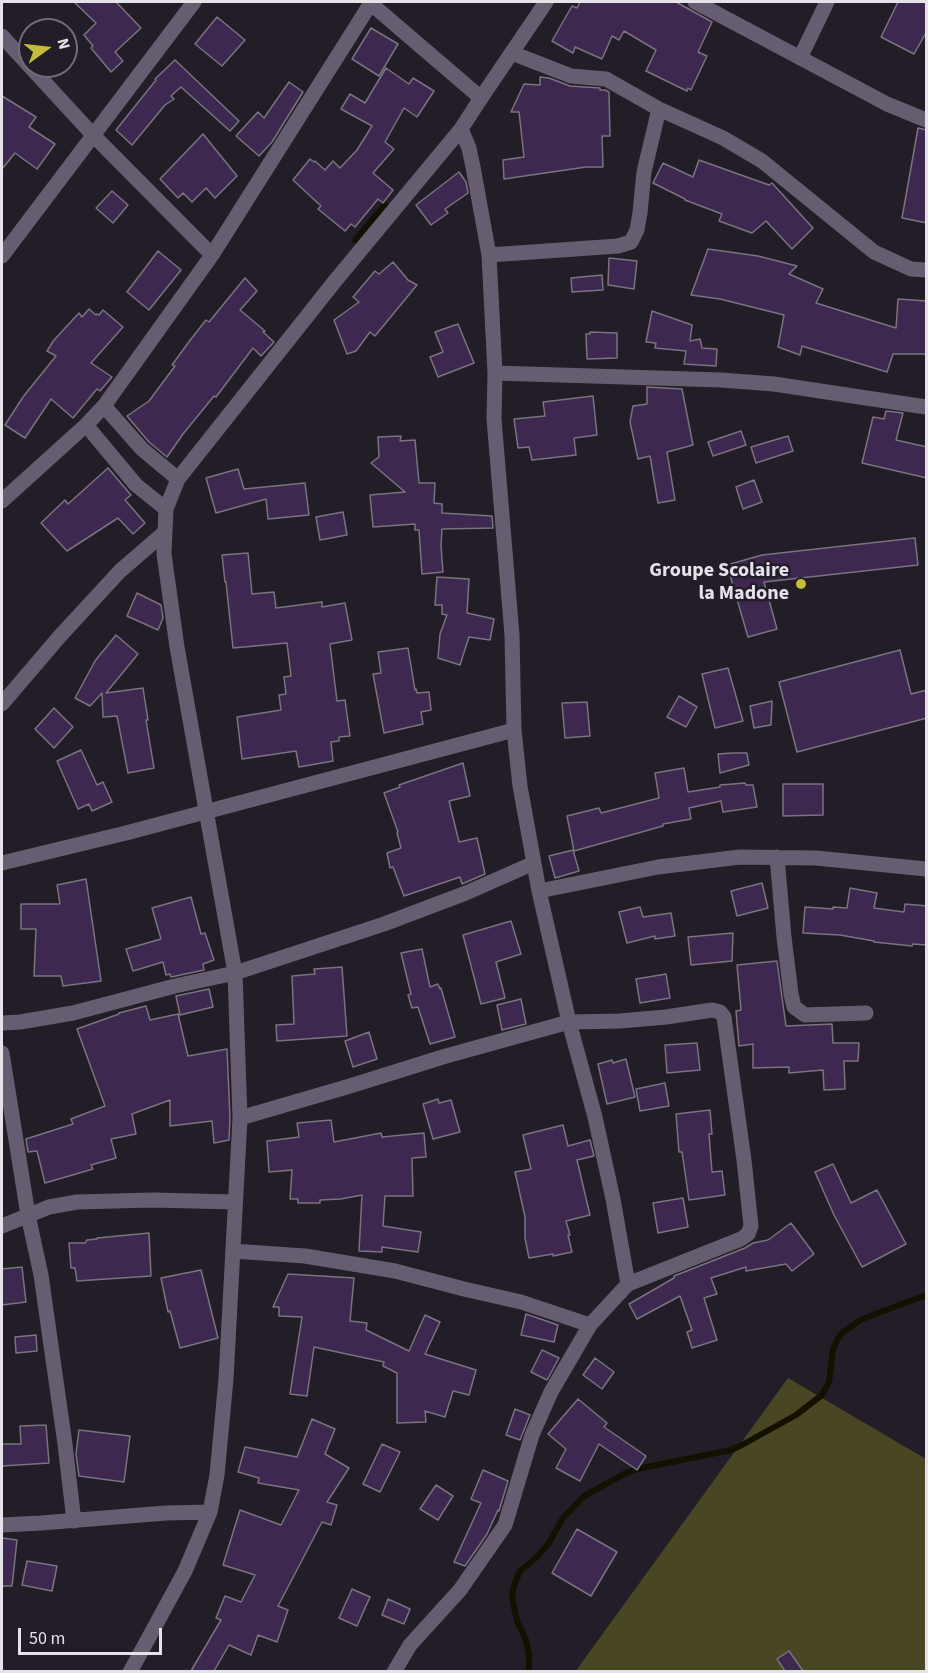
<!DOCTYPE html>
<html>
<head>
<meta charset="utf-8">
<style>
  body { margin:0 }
  #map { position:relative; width:928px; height:1673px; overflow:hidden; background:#221d27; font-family:"Source Sans 3",sans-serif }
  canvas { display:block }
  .frame { position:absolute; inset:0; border:3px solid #e5e2e9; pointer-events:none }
  .north { position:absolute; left:18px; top:18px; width:60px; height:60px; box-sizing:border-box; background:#221d27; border:2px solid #706c75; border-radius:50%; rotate:75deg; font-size:16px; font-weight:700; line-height:24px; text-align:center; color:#e5e2e9 }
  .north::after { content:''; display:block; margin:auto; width:21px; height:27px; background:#c6bc3c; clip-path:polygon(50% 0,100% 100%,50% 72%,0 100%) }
  .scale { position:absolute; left:18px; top:1628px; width:144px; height:27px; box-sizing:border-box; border:3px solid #e5e2e9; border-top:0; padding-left:8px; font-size:18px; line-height:21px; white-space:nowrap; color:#e5e2e9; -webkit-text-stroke:4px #221d27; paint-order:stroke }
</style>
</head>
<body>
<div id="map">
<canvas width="928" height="1673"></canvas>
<div class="frame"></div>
<div class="north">N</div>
<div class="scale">50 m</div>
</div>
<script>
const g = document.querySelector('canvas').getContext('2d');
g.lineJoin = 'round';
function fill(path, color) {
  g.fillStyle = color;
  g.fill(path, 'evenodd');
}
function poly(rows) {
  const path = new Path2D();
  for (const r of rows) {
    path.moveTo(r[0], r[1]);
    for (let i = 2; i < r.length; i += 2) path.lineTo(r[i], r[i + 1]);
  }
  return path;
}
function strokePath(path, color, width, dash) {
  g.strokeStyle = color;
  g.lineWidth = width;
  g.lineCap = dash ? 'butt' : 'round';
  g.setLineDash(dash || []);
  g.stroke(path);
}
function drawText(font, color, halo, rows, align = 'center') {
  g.font = font + ' "Source Sans 3",sans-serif';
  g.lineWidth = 5;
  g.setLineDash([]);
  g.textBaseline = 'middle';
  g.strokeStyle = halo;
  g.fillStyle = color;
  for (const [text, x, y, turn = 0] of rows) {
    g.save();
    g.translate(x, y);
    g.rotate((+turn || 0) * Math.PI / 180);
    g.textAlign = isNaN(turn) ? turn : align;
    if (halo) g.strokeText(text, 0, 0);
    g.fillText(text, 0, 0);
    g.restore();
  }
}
const green = poly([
  [788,1378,926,1459,926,1671,575,1672]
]);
const stream = poly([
  [355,240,385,205],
  [529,1672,529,1656,526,1640,517,1621,514,1607,512,1594,515,1583,520,1571,537,1557,549,1543,563,1518,584,1496,626,1473,637,1469,731,1450,742,1445,796,1415,822,1395,829,1382,833,1350,837,1340,842,1333,862,1319,926,1295]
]);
const building = poly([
  [74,2,116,2,141,28,115,52,123,61,111,72,91,48,93,46,84,35,96,23,74,2],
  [580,2,676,2,712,22,698,52,707,56,691,90,688,88,687,91,646,71,656,50,624,31,619,40,612,36,602,59,575,47,573,53,552,41,572,6,577,8,580,2],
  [898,2,927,2,927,31,914,54,881,37,898,2],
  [217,17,245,40,222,66,195,44,217,17],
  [371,28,398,44,379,76,352,59,371,28],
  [175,60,239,121,230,131,181,87,171,96,174,99,165,105,132,145,116,130,156,80,155,79,175,60],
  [386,68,409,84,413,78,434,91,417,117,404,108,385,142,394,149,373,173,393,190,383,203,378,199,355,227,351,224,345,231,318,209,321,206,293,180,310,159,314,162,315,161,325,170,333,161,340,168,357,150,372,126,341,109,350,94,365,103,386,68],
  [540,77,549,78,570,86,600,88,600,90,605,90,609,92,610,136,602,136,603,167,586,167,504,179,503,160,524,157,519,112,511,112,524,84,540,85,540,77],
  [289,82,303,92,272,142,259,156,236,136,258,112,264,118,289,82],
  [2,96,36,117,29,127,55,144,37,169,15,153,2,169,2,96],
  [918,128,927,130,927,223,902,218,918,128],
  [203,134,237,176,215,198,206,188,192,202,183,193,178,198,160,179,203,134],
  [699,160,769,185,772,183,813,228,792,249,766,221,752,233,719,221,722,214,685,200,685,199,653,183,663,163,693,177,699,160],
  [459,172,466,182,468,193,445,209,448,213,431,225,416,205,459,172],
  [112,191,128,205,113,223,96,208,112,191],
  [708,249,758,256,797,266,789,274,823,289,816,303,896,328,898,299,927,301,927,354,893,354,887,372,802,346,800,355,778,347,784,315,720,299,691,295,708,249],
  [158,251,181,270,149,310,127,292,158,251],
  [609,258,637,261,634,289,608,285,609,258],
  [393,262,408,280,417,285,375,336,370,332,356,351,347,354,334,320,359,302,353,297,375,271,379,274,393,262],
  [602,275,603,290,572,292,571,278,602,275],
  [245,278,257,291,240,310,265,331,263,332,274,342,261,356,253,348,216,397,214,396,183,434,167,457,149,442,127,416,149,401,175,366,172,365,191,339,206,320,209,322,245,278],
  [89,309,96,315,97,314,99,315,103,310,123,327,91,363,112,377,100,391,97,389,73,418,51,399,25,438,5,425,23,397,56,356,47,351,54,340,79,313,82,317,89,309],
  [652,311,692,325,690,341,700,339,702,348,717,349,716,366,684,364,686,351,655,348,656,343,646,342,652,311],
  [458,324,474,363,438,377,430,357,443,352,435,332,458,324],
  [590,332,617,333,617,358,587,359,586,334,590,334,590,332],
  [647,387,682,389,693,445,667,452,675,500,658,503,650,456,638,459,630,422,633,406,647,404,647,387],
  [593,396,597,435,574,438,576,455,532,460,529,447,518,448,514,419,545,416,543,402,593,396],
  [886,411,903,413,896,440,927,447,927,478,862,463,873,417,884,419,886,411],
  [741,431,746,445,713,456,708,442,741,431],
  [401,436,400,441,415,440,419,483,435,483,434,503,442,504,442,513,492,516,493,528,442,529,441,546,443,572,422,574,419,530,415,530,415,524,373,527,370,495,405,492,371,463,379,457,378,437,401,436],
  [788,436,793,451,756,463,751,447,788,436],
  [108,468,131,495,125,500,145,523,133,534,118,518,67,551,41,523,65,500,68,504,108,468],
  [238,469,244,489,305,483,309,515,268,519,266,499,216,513,206,478,238,469],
  [754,480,762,502,743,509,736,487,754,480],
  [343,512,347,535,320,540,316,517,343,512],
  [915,538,918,565,764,582,777,629,748,637,727,565,762,555,915,538],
  [248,553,252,594,274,592,276,608,322,602,322,607,345,603,352,640,330,644,337,701,345,700,350,736,339,737,339,741,331,742,333,761,299,767,296,751,242,759,237,717,281,710,279,695,286,694,284,677,291,676,287,643,233,648,226,582,225,582,222,555,248,553],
  [437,577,469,579,467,613,494,619,490,640,469,637,460,665,438,658,440,634,447,615,442,614,442,605,435,605,437,577],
  [137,593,161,605,163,618,158,630,127,616,137,593],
  [116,635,138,654,106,693,143,688,148,720,146,720,154,768,128,773,117,716,103,717,102,693,90,706,75,698,95,661,116,635],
  [408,648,415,690,416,689,417,693,429,692,431,710,421,712,423,724,384,733,373,674,381,673,378,652,408,648],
  [900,650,911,694,927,690,927,718,797,752,779,682,900,650],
  [728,668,743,721,715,728,702,674,728,668],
  [679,696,697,707,686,727,667,717,679,696],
  [772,701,771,725,754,728,750,706,772,701],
  [587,702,590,736,565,738,562,703,587,702],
  [54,708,73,727,54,748,35,729,54,708],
  [81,750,97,785,103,782,112,802,92,811,89,804,78,809,57,761,81,750],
  [732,753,747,753,749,765,720,773,718,754,732,753],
  [463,763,470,796,449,801,459,842,477,838,485,874,462,884,460,877,404,896,393,867,390,868,387,853,401,848,397,833,398,832,384,793,400,787,399,785,463,763],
  [684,768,688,792,720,787,720,785,745,783,746,785,753,785,757,807,723,812,721,801,689,808,691,819,663,824,663,826,574,851,567,816,599,808,601,813,659,798,655,773,684,768],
  [783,784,823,784,823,815,783,816,783,784],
  [573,850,579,871,555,878,549,856,573,850],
  [86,879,101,981,63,986,61,976,34,976,36,929,21,929,21,904,60,904,57,885,86,879],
  [762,883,768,908,737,916,731,891,762,883],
  [850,888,877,893,874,908,904,912,905,904,927,906,927,945,913,944,912,946,874,942,874,941,840,935,803,933,805,907,833,909,833,907,847,908,850,888],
  [191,897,201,934,205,933,214,960,203,964,204,970,171,977,170,974,166,975,163,962,133,971,126,949,161,939,152,908,191,897],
  [640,907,643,917,671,913,675,936,655,939,655,936,627,943,619,912,640,907],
  [511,921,521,954,496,962,505,998,481,1004,463,935,511,921],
  [733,933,732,961,691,965,688,937,733,933],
  [422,949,430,987,438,984,440,989,441,988,455,1037,430,1044,418,1007,412,1008,408,995,411,994,401,953,422,949],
  [777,961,786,1026,832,1024,833,1043,859,1043,858,1061,844,1061,845,1089,824,1090,823,1070,789,1073,789,1067,753,1068,753,1044,739,1046,736,1011,741,1010,737,965,777,961],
  [342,967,347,1036,277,1041,276,1025,294,1024,292,976,315,974,314,969,342,967],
  [666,974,670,998,640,1003,636,979,666,974],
  [209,989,213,1007,180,1015,176,996,209,989],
  [521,999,526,1024,502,1030,497,1005,521,999],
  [146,1006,150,1020,178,1014,188,1056,227,1049,230,1118,229,1140,214,1143,212,1121,170,1126,170,1100,132,1114,136,1134,111,1139,116,1158,91,1165,93,1169,45,1183,37,1151,28,1152,26,1139,73,1124,71,1119,105,1106,77,1029,119,1014,119,1013,146,1006],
  [369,1032,377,1059,353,1067,345,1041,369,1032],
  [697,1043,700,1070,667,1073,665,1045,697,1043],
  [626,1059,635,1097,607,1104,598,1064,612,1060,613,1063,626,1059],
  [665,1083,669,1106,640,1111,636,1089,665,1083],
  [438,1099,439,1103,451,1100,460,1132,433,1139,423,1104,438,1099],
  [710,1110,712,1134,709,1134,712,1172,722,1171,725,1195,689,1200,682,1152,679,1152,676,1114,710,1110],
  [331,1120,334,1142,381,1133,382,1137,424,1133,426,1157,412,1158,413,1196,385,1196,383,1226,421,1232,418,1252,382,1247,382,1252,359,1251,362,1195,341,1199,320,1200,320,1203,298,1203,298,1199,290,1199,292,1170,269,1172,267,1141,299,1137,297,1123,331,1120],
  [563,1125,568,1146,590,1140,594,1156,577,1160,590,1215,566,1221,570,1235,568,1235,572,1252,553,1256,553,1254,529,1258,525,1238,525,1217,515,1172,531,1169,523,1135,563,1125],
  [833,1164,851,1203,877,1190,906,1244,862,1267,834,1215,815,1172,833,1164],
  [683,1198,688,1227,658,1233,653,1203,683,1198],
  [791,1223,814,1254,792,1271,786,1264,746,1271,746,1267,711,1278,717,1294,704,1298,717,1340,692,1348,687,1332,692,1330,680,1296,637,1319,629,1304,674,1278,674,1276,745,1248,753,1243,768,1240,791,1223],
  [149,1233,151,1276,77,1281,75,1268,71,1268,69,1243,85,1243,87,1240,97,1239,97,1238,149,1233],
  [22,1267,26,1302,2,1305,2,1269,22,1267],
  [201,1270,218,1338,180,1348,170,1311,168,1312,161,1278,201,1270],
  [288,1274,354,1278,350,1321,367,1323,366,1330,409,1351,425,1315,440,1322,425,1354,476,1370,469,1395,453,1391,445,1417,425,1411,426,1422,397,1423,397,1373,383,1366,384,1362,314,1347,307,1396,290,1394,302,1317,279,1316,279,1307,273,1307,288,1274],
  [526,1314,558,1325,554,1342,521,1335,526,1314],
  [36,1335,37,1351,16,1353,15,1337,36,1335],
  [542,1350,559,1358,547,1380,531,1372,542,1350],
  [595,1358,614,1372,602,1389,583,1375,595,1358],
  [578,1399,607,1423,604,1427,646,1456,637,1470,599,1444,580,1481,556,1468,566,1449,548,1434,578,1399],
  [515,1409,530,1415,520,1440,506,1435,515,1409],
  [312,1419,335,1429,325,1454,349,1468,327,1502,337,1505,331,1525,322,1522,278,1606,288,1610,277,1642,258,1635,251,1655,229,1645,214,1671,191,1671,221,1620,216,1618,225,1596,241,1602,255,1575,223,1565,240,1510,281,1525,299,1490,258,1483,259,1478,238,1472,245,1447,297,1457,312,1419],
  [46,1425,49,1463,2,1466,2,1444,21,1444,20,1426,46,1425],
  [79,1430,130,1436,124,1482,79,1476,76,1454,79,1430],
  [382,1444,400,1452,380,1492,363,1484,382,1444],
  [483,1470,508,1481,499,1511,498,1510,487,1534,465,1566,454,1562,481,1503,471,1499,483,1470],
  [436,1485,453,1496,438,1520,420,1509,436,1485],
  [577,1529,617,1552,591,1596,552,1573,577,1529],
  [2,1538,17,1540,12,1586,2,1586,2,1538],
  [27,1561,57,1566,52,1591,22,1585,27,1561],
  [352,1589,370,1597,357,1626,339,1618,352,1589],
  [388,1599,410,1609,404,1624,382,1615,388,1599],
  [789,1651,803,1671,785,1671,777,1659,789,1651]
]);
const minor = poly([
  [695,2,887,104,926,120],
  [2,36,93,135,212,255,371,3],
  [512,53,571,76,606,79,659,109,723,138,762,161,874,252,911,269,926,270],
  [800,58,827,2],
  [461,129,469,148,473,167,489,255,495,373,494,419,512,635,514,730,520,786,539,891,569,1022,595,1117,613,1199,628,1284],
  [489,255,618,246,631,242,637,230,640,213,644,172,659,109],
  [2,256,194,2],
  [495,373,721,380,774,384,926,407],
  [104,406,142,449,178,479],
  [86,425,136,485,166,509],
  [2,501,86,425,104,406,212,255],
  [2,704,60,636,120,571,164,533],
  [777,857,784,937,791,994,794,1007,805,1015,866,1013],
  [2,863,126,833,514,730],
  [539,891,658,867,740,857,816,858,926,869],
  [2,1023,20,1022,73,1013,175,986,235,973,384,924,466,893,534,863],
  [2,1053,28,1215,41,1275,65,1444,74,1521],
  [240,1118,350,1086,446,1056,569,1022,620,1021,666,1017,712,1010,720,1012,724,1017,744,1160,751,1226,748,1234,741,1239,628,1284,590,1325,551,1392,532,1435,505,1525,460,1590,410,1645,394,1672],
  [2,1226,49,1207,77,1202,153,1200,235,1202],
  [233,1251,305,1256,395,1271,464,1289,521,1302,590,1325],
  [2,1525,41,1523,166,1513,210,1512],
  [130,1672,185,1571,210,1512,217,1475,226,1379,240,1118,235,973,177,647,164,554,166,509,178,479,335,281,461,129,481,98]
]);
const tertiary = poly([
  [369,2,481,98,546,2]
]);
const markers = [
  [801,584,6,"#c6bc3c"]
];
const poiNames = [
  ["Groupe Scolaire",789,572],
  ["la Madone",789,595]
];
fill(green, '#484623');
strokePath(stream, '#131000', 6);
fill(building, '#3d284f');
strokePath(building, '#7a7380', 1.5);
strokePath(minor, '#675d70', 15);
strokePath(tertiary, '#675d70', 15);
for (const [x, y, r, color] of markers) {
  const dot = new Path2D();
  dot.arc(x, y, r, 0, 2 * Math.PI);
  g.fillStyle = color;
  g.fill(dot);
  strokePath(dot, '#221d27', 2);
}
drawText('bold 20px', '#e5e2e9', '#221d27', poiNames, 'right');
</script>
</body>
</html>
